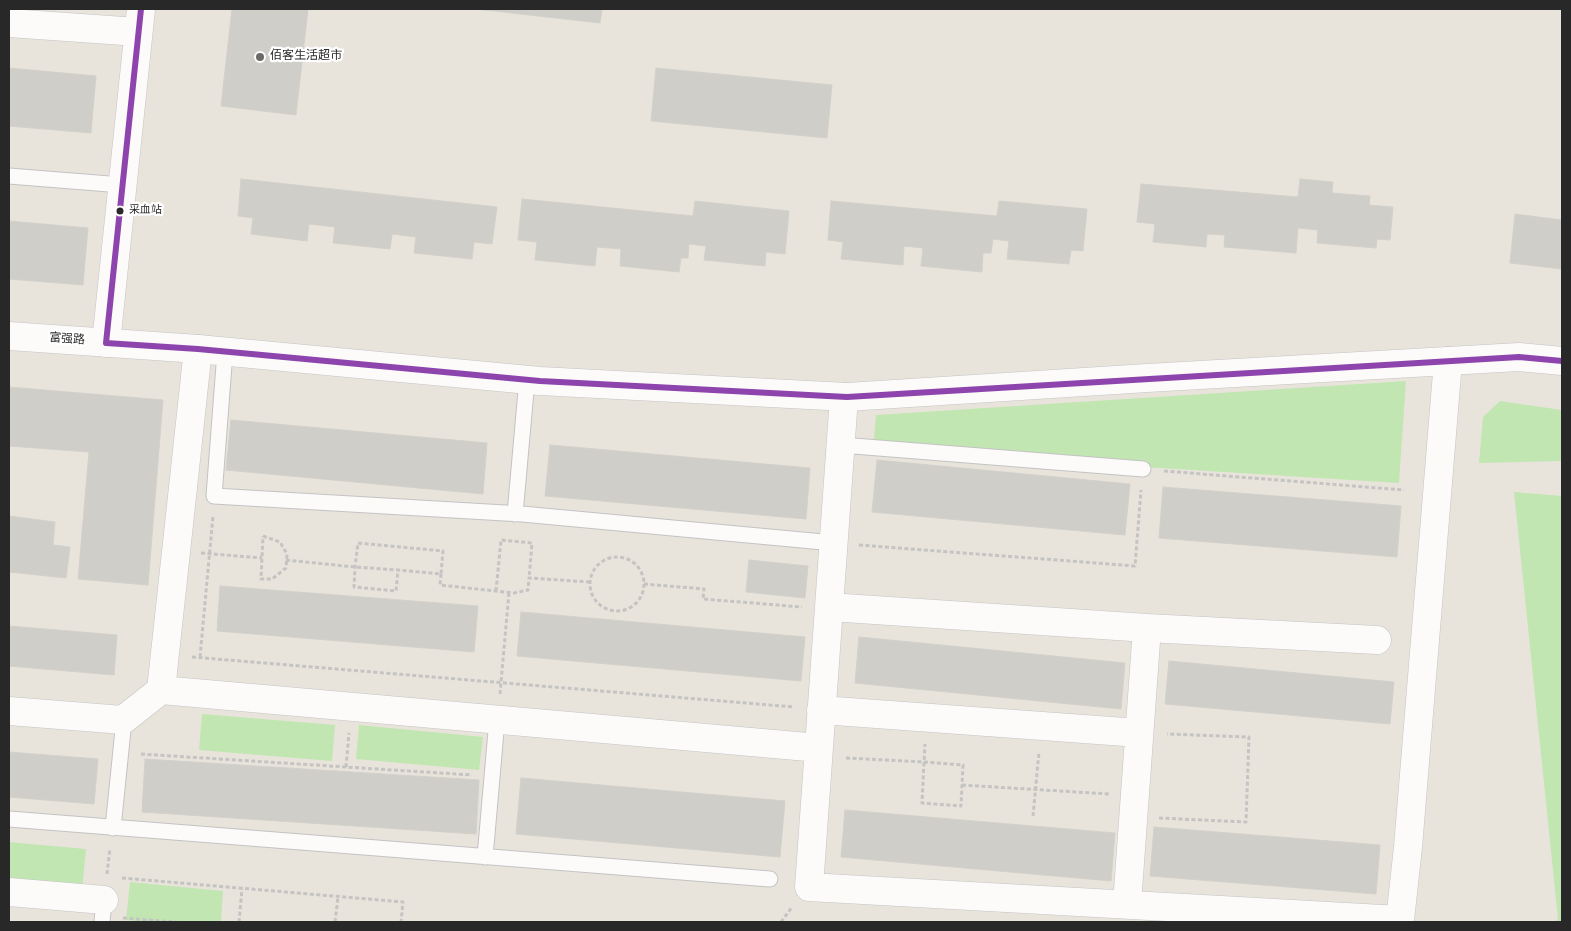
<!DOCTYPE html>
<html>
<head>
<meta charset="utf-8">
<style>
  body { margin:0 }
  #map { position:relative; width:1571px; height:931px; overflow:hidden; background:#e8e4dc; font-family:Overpass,sans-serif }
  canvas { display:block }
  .frame { position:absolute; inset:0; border:10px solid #282828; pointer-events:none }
</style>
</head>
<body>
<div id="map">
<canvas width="1571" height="931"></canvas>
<div class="frame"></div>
</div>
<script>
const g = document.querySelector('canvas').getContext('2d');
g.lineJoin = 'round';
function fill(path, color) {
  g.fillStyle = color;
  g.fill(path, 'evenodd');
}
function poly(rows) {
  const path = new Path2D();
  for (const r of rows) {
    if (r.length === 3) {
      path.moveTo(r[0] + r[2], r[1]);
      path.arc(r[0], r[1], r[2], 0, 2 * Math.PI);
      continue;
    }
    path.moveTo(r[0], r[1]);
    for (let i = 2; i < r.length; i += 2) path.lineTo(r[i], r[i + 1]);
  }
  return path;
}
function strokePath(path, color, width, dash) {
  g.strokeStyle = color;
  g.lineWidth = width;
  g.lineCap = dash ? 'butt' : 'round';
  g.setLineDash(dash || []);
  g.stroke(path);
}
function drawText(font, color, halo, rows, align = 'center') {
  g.font = font + ' Overpass,"Noto Sans SC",sans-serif';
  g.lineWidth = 4.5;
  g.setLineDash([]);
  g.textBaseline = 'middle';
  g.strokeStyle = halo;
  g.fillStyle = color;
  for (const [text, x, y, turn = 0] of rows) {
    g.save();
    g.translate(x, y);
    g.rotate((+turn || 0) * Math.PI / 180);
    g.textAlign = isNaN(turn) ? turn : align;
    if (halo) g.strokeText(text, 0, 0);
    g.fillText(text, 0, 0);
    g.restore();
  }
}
const green = poly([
  [1406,381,1399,483,873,450,876,415],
  [1500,401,1562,410,1562,461,1479,463,1483,417],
  [1514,492,1562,496,1562,922,1555,922,1558,919],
  [202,714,335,725,332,761,199,750],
  [359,725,483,737,479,770,356,759],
  [9,842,86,849,82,890,9,884],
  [130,882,223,891,221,922,152,922,126,920]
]);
const building = poly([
  [232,9,308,9,296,115,221,106,232,9],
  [476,9,602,9,600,23,476,9],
  [9,68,96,76,91,133,9,126,9,68],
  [656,68,832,85,827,138,651,121,656,68],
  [241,179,497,207,492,244,474,242,472,259,414,253,416,237,392,234,390,249,333,243,335,227,309,224,307,241,251,234,253,218,238,216,241,179],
  [1300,179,1333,182,1332,193,1370,196,1369,205,1393,207,1390,240,1377,239,1376,248,1317,243,1318,230,1298,228,1296,253,1224,247,1225,235,1207,234,1206,247,1153,242,1155,224,1137,222,1141,184,1298,197,1300,179],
  [522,199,693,216,695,201,789,211,785,254,766,252,765,266,704,260,706,246,689,244,688,258,681,258,679,272,620,266,621,249,597,247,595,266,535,260,537,242,518,240,522,199],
  [831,201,997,216,999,201,1087,209,1083,251,1071,250,1069,264,1007,259,1009,241,993,239,991,253,983,253,982,272,921,266,923,248,904,246,903,265,841,259,843,242,828,240,831,201],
  [1515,214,1562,220,1562,269,1510,263,1515,214],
  [9,221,88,228,83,285,9,279,9,221],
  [9,387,163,400,148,585,78,579,89,452,9,446,9,387],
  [231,420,487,443,483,494,226,470,231,420],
  [550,445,810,468,806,519,545,496,550,445],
  [877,460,1130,484,1125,535,872,512,877,460],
  [1163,487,1401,506,1397,557,1159,538,1163,487],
  [9,516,55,522,53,545,70,547,66,578,9,572,9,516],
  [749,560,808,566,805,598,746,592,749,560],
  [220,586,478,606,474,652,217,631,220,586],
  [521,612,805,637,801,681,517,656,521,612],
  [9,626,117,635,114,675,9,666,9,626],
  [859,637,1125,663,1121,709,855,683,859,637],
  [1169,661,1394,682,1390,724,1165,704,1169,661],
  [9,752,98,759,94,804,9,797,9,752],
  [145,759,479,780,476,834,142,812,145,759],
  [521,778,785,801,780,857,516,834,521,778],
  [845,810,1115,833,1111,881,841,857,845,810],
  [1154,827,1380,845,1376,894,1150,876,1154,827]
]);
const path = poly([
  [1164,471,1404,490],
  [263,536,280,542,287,554,286,568,272,579,261,579,263,536],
  [859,545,1135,566,1141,490],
  [201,553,262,558],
  [617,584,27],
  [286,560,355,567,398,570,441,574,443,551,358,543,355,567,354,587,396,591,398,570],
  [441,574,440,585,514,593,528,590,529,578,590,582],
  [644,584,704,589,703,599,802,607],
  [496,591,501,540,532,543,529,578],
  [192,657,794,707],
  [200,657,213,516],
  [500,694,509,592],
  [141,754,472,775],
  [846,758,924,762,963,765,961,806,922,803,924,762,925,744],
  [346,767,349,733],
  [962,785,1109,794],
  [1033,816,1039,752],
  [1159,818,1246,822,1249,737,1167,734],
  [107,874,110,848],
  [122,878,403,902,401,922],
  [123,918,177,922],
  [239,922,242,889],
  [335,922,338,897],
  [781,922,792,907]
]);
const lane = poly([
  [9,176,122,185],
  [225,352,214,496,522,514,834,543],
  [841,445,1143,469],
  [515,514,527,380],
  [9,819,770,879],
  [113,828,124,720],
  [485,857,497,720],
  [102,922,104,900]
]);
const street = poly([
  [9,23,138,32],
  [106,343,141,9],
  [844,397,809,887,1400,920,1408,847,1448,361],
  [829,607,1147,628,1377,640],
  [161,690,819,748],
  [821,710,1139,733],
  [9,711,123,720,161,690,198,349],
  [9,892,104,900],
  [1127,904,1147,628]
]);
const secondary = poly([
  [9,336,198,349,540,381,847,397,1147,378,1448,361,1519,357,1562,361]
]);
const bus1 = poly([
  [141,9,106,343,198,349,540,381,847,397,1519,357,1562,361]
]);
const markers = [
  [260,57,5,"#6b6a67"],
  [120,211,4.5,"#282828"]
];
const busNames = [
  ["采血站",129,211]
];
const poiNames = [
  ["佰客生活超市",270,57]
];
const streetNames = [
  ["富强路",67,340,4]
];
fill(green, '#c2e6b2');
fill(building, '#d0cec8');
strokePath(building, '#d2d0c9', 1);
strokePath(lane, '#c4c3c3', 17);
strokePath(street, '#c4c3c3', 29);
strokePath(secondary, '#c4c3c3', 29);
strokePath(path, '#c5c4c3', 3, [4, 2.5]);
strokePath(lane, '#fcfbfa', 15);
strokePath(street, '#fcfbfa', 28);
strokePath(secondary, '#fcfbfa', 28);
strokePath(bus1, '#8e44ad', 6);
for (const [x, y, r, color] of markers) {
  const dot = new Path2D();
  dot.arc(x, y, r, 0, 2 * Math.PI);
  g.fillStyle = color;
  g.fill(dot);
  strokePath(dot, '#fff', 2);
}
drawText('11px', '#282828', '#fff', busNames, 'left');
drawText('12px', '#282828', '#fff', poiNames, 'left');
drawText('12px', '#282828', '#fff', streetNames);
</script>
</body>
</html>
